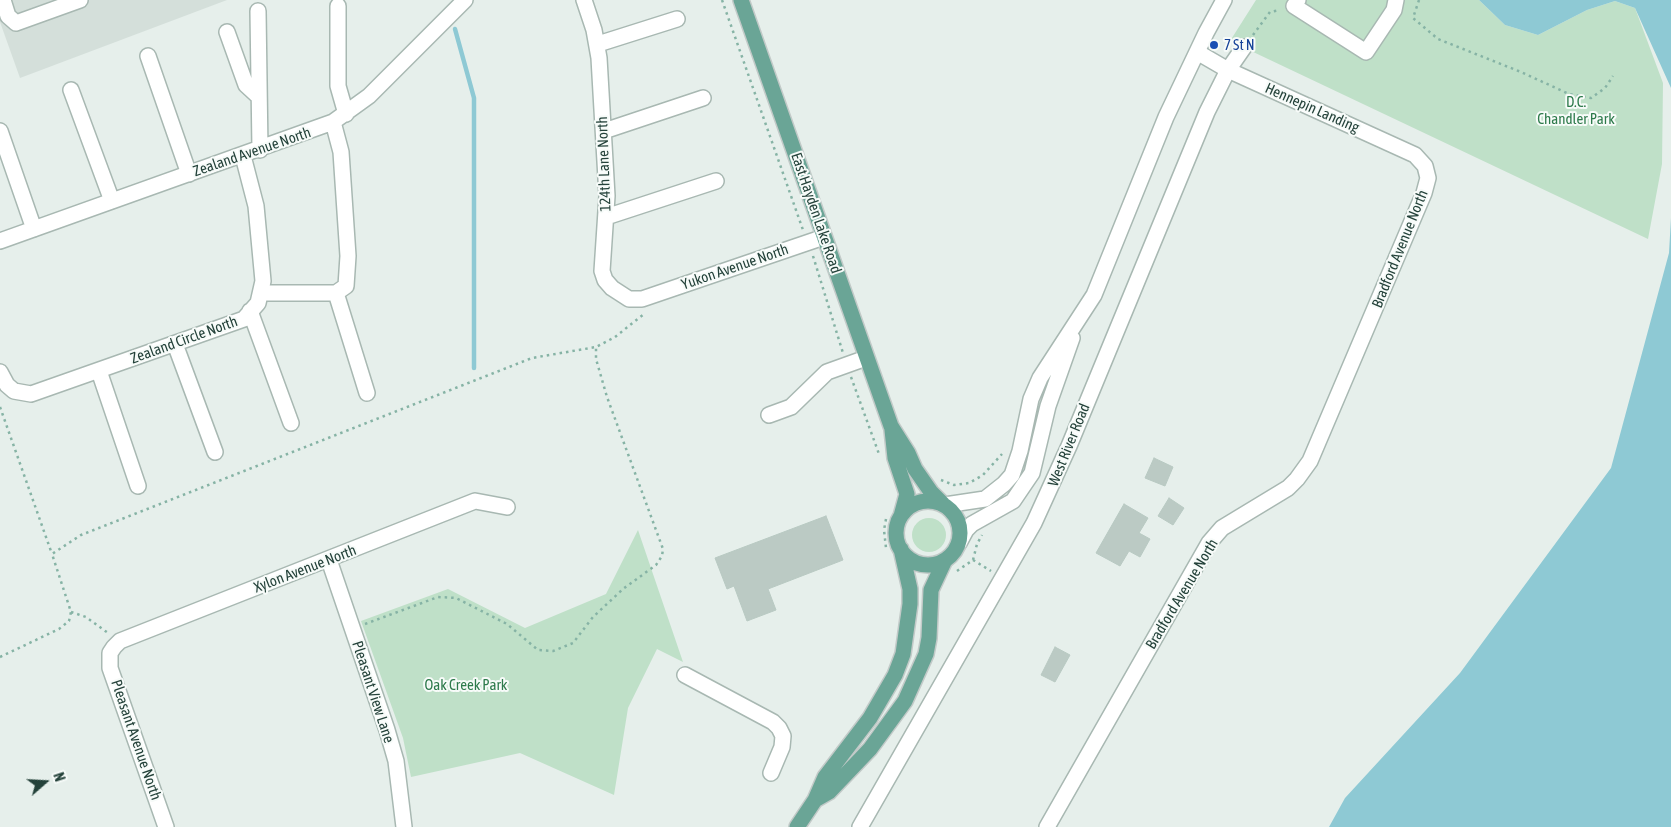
<!DOCTYPE html>
<html>
<head>
<meta charset="utf-8">
<style>
  body { margin:0 }
  #map { position:relative; width:1671px; height:827px; overflow:hidden; background:#e6efeb; font-family:"Asap Condensed",sans-serif }
  canvas { display:block }
  .north { position:absolute; left:20px; top:757px; width:50px; height:50px; -webkit-text-stroke:4px #f7fbf9; paint-order:stroke; rotate:71deg; font-size:14px; font-weight:700; line-height:20px; text-align:center; color:#24423a }
  .north::after { content:''; display:block; margin:auto; width:18px; height:22px; background:#24423a; clip-path:polygon(50% 0,100% 100%,50% 72%,0 100%) }
</style>
</head>
<body>
<div id="map">
<canvas width="1671" height="827"></canvas>
<div class="north">N</div>
</div>
<script>
const g = document.querySelector('canvas').getContext('2d');
g.lineJoin = 'round';
function fill(path, color) {
  g.fillStyle = color;
  g.fill(path, 'evenodd');
}
function poly(rows) {
  const path = new Path2D();
  for (const r of rows) {
    if (r.length === 3) {
      path.moveTo(r[0] + r[2], r[1]);
      path.arc(r[0], r[1], r[2], 0, 2 * Math.PI);
      continue;
    }
    path.moveTo(r[0], r[1]);
    for (let i = 2; i < r.length; i += 2) path.lineTo(r[i], r[i + 1]);
  }
  return path;
}
function strokePath(path, color, width, dash) {
  g.strokeStyle = color;
  g.lineWidth = width;
  g.lineCap = dash ? 'butt' : 'round';
  g.setLineDash(dash || []);
  g.stroke(path);
}
function drawText(font, color, halo, rows, align = 'center') {
  g.font = font + ' "Asap Condensed",sans-serif';
  g.lineWidth = 4;
  g.setLineDash([]);
  g.textBaseline = 'middle';
  g.strokeStyle = halo;
  g.fillStyle = color;
  for (const [text, x, y, turn = 0] of rows) {
    g.save();
    g.translate(x, y);
    g.rotate((+turn || 0) * Math.PI / 180);
    g.textAlign = isNaN(turn) ? turn : align;
    if (halo) g.strokeText(text, 0, 0);
    g.fillText(text, 0, 0);
    g.restore();
  }
}
const built = poly([
  [0,0,227,0,20,78,0,22]
]);
const green = poly([
  [1256,0,1479,0,1505,25,1538,35,1587,10,1615,1,1635,8,1663,83,1662,164,1648,239,1230,41],
  [929,535,17],
  [638,530,683,662,657,649,628,708,614,795,520,753,411,777,403,738,361,621,448,589,525,628,606,594]
]);
const water = poly([
  [1479,0,1671,0,1671,88,1635,8,1615,1,1587,10,1538,35,1505,25],
  [1671,218,1671,827,1329,827,1345,798,1460,673,1611,468,1669,253]
]);
const stream = poly([
  [455,29,474,98,474,368]
]);
const building = poly([
  [1154,458,1173,467,1165,486,1145,478,1154,458],
  [1169,498,1184,508,1173,525,1158,516,1169,498],
  [1124,504,1148,518,1139,533,1150,539,1140,557,1129,551,1120,566,1096,553,1124,504],
  [826,516,843,560,768,589,776,610,747,621,734,586,727,589,715,558,826,516],
  [1055,647,1070,655,1055,682,1041,675,1055,647]
]);
const path = poly([
  [722,0,803,230],
  [1419,0,1413,18,1438,39,1521,72,1569,94,1591,98,1605,88,1613,76],
  [1253,35,1270,12,1280,10],
  [813,256,843,353],
  [851,377,879,454],
  [0,407,52,554],
  [941,480,954,485,969,483,983,475,1002,454],
  [886,519,884,530,886,548],
  [973,560,991,571],
  [957,571,973,560,977,544,982,535],
  [71,612,86,617,108,633],
  [365,624,438,597,456,598,507,624,538,650,553,651,573,643,593,617,623,589,656,565,662,556,663,549,607,397,596,359,596,347],
  [0,657,59,629,69,621,71,612,52,554,81,535,532,358,596,347,615,337,644,314]
]);
const minor = poly([
  [3,0,8,16,16,23,80,0],
  [584,0,594,30,599,58,607,196,602,271,605,280,612,288,629,299,642,299,824,237],
  [1298,0,1294,6,1366,52,1394,10,1396,0],
  [338,6,338,86,346,114],
  [258,11,260,150],
  [227,32,246,85,259,97],
  [598,44,677,19],
  [148,56,189,174],
  [71,90,112,201],
  [333,122,341,152,348,256,346,286,336,293],
  [0,131,34,229],
  [604,131,703,98],
  [606,217,716,181],
  [0,241,333,122,369,96,465,0],
  [261,293,336,293,367,393],
  [250,311,291,423],
  [175,344,215,452],
  [99,371,138,486],
  [0,372,7,385,14,391,31,394,244,319,258,303,263,281,256,206,243,156],
  [769,415,791,407,827,372,866,358],
  [945,505,985,499,1004,484,1012,475,1020,451,1031,399,1040,378,1094,295,1166,117,1206,33,1224,0],
  [959,543,966,530,972,524,1013,501,1032,473,1048,406,1072,338],
  [329,560,387,730,396,761,404,827],
  [685,675,773,722,779,728,783,736,782,747,771,773],
  [166,827,110,668,110,653,114,647,120,641,475,501,507,507],
  [860,827,1034,523,1069,446,1207,112,1228,70,1244,47],
  [1047,827,1209,543,1222,528,1288,488,1297,479,1310,461,1424,193,1428,178,1425,166,1415,155,1228,70,1197,52]
]);
const major = poly([
  [741,0,891,426,908,453,915,469,931,492,943,504],
  [892,430,895,458,907,494,901,516],
  [928,533,32],
  [815,800,829,792,870,749,905,701,926,654,929,638,931,590,945,560],
  [797,827,815,800,825,777,870,718,895,675,903,654,910,604,910,589,901,549]
]);
const markers = [
  [1214,45,5,"#1a4fb4"]
];
const transitNames = [
  ["7 St N",1224,45]
];
const parkNames = [
  ["D.C.",1576,102],
  ["Chandler Park",1576,119],
  ["Oak Creek Park",466,685]
];
const streetNames = [
  ["Hennepin Landing",1312,108,24],
  ["Zealand Avenue North",252,152,-19],
  ["124th Lane North",604,164,-92],
  ["East Hayden Lake Road",816,213,71],
  ["Bradford Avenue North",1400,249,-68],
  ["Yukon Avenue North",735,267,-19],
  ["Zealand Circle North",184,340,-20],
  ["West River Road",1069,445,-68],
  ["Xylon Avenue North",305,569,-21],
  ["Bradford Avenue North",1182,594,-59],
  ["Pleasant View Lane",373,692,72],
  ["Pleasant Avenue North",136,740,71]
];
fill(built, '#d4dfda');
fill(green, '#bfe0c8');
fill(water, '#8ec9d4');
strokePath(stream, '#8ec9d4', 4.5);
fill(building, '#bbcac4');
strokePath(building, '#b8c9c2', 1);
strokePath(minor, '#a8b8b2', 18);
strokePath(major, '#c2cac8', 18);
strokePath(path, '#86b3a5', 2.5, [2.5, 4]);
strokePath(minor, '#fff', 15);
strokePath(major, '#6aa596', 15);
for (const [x, y, r, color] of markers) {
  const dot = new Path2D();
  dot.arc(x, y, r, 0, 2 * Math.PI);
  g.fillStyle = color;
  g.fill(dot);
  strokePath(dot, '#f7fbf9', 2);
}
drawText('15px', '#164399', '#f7fbf9', transitNames, 'left');
drawText('15px', '#2d7a4b', '#f7fbf9', parkNames);
drawText('15px', '#24423a', '#f7fbf9', streetNames);
</script>
</body>
</html>
